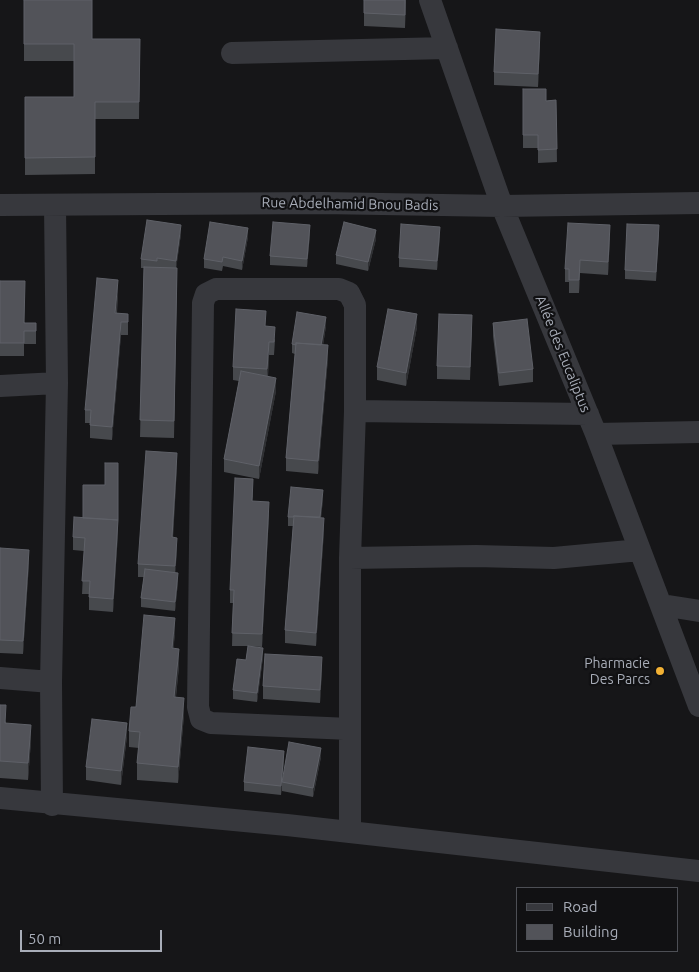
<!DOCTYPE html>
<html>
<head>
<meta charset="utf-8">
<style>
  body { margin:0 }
  #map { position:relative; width:699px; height:972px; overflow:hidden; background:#161618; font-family:Ubuntu,sans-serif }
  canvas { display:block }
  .legend { position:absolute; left:516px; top:887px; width:162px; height:65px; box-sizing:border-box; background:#111113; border:1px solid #4d4f55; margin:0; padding:6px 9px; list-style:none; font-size:15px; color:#a8adb8 }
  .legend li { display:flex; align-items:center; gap:10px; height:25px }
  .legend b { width:25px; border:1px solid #4d4f55 }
  .scale { position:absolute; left:20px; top:930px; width:142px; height:22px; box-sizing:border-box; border:2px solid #a8adb8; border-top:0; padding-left:6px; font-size:15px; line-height:18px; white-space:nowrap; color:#a8adb8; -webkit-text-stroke:4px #111113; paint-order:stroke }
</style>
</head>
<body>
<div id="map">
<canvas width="699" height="972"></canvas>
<ul class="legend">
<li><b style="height:6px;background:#37383d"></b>Road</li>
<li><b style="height:14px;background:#525359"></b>Building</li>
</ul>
<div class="scale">50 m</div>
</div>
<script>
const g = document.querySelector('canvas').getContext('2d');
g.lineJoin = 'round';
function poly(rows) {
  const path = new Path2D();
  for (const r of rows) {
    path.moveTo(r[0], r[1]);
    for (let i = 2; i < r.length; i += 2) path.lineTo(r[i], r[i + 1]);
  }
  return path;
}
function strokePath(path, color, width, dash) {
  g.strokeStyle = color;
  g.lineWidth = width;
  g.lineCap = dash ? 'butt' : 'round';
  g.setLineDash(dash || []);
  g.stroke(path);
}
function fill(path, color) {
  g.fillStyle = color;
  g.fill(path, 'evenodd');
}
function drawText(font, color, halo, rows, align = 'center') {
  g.font = font + ' Ubuntu,sans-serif';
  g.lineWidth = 4.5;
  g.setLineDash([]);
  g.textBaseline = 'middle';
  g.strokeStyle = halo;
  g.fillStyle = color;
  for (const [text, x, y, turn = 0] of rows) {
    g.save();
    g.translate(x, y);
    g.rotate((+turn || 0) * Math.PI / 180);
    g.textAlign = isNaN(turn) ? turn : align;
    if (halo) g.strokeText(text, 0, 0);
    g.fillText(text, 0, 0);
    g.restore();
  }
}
const minor = poly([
  [430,0,502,206,596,434,699,706],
  [232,53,447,48],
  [0,205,322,203,502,206,699,203],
  [0,386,57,383],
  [355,411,588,414],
  [596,434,699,432],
  [350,558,476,556,554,558,640,550],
  [662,605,699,611],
  [0,678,51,682],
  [350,729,211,723,201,719,198,707,203,303,206,294,216,289,339,289,349,293,355,305,355,411,350,558,350,832],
  [0,798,287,825,699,871],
  [52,805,51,682,57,383,55,205]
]);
const wall = poly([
  [24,0,92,39,140,39,139,119,95,119,95,174,25,175,25,97,74,97,74,61,24,61],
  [364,0,406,0,405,28,364,26],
  [540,45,538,87,494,85,494,72],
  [523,89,546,101,556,100,557,162,538,163,538,148,523,148],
  [181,234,176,268,177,284,174,438,140,437,144,268,141,268,141,259],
  [310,234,307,267,270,265,270,256],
  [659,234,656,281,625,279,625,270],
  [440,236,437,270,399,267,399,258],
  [248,237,242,270,223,266,222,271,204,268,204,259],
  [610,238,608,275,580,273,579,293,569,293,569,282,565,282,565,269],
  [376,239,368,271,336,264,336,255],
  [0,281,25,323,36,323,36,344,24,344,24,356,0,356],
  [118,293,117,313,128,314,128,335,121,335,112,440,90,438,90,423,85,423,85,410],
  [493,323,533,369,533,382,499,386,493,336],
  [265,326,275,340,274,355,269,355,268,377,276,391,259,479,224,472,224,459,239,381,233,380,233,367],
  [326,326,323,345,328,358,318,474,286,471,286,458,295,354,292,353,292,344],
  [417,327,406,386,377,380,377,367],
  [472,328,470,380,437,379,437,366],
  [118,463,118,533,113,612,89,610,89,594,82,594,84,551,73,550,73,537,83,518,105,485],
  [177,466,173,538,177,551,175,573,178,582,175,611,141,607,141,598,144,577,138,577,138,564],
  [253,492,252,501,269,515,262,647,248,646,263,657,257,702,233,699,233,690,246,660,248,646,232,646,233,603,230,603,230,590],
  [323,499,321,517,324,531,316,646,285,643,285,630,293,526,288,526,288,517],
  [0,548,29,563,23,654,0,653],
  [175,634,173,649,179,666,176,697,184,715,178,783,137,780,137,763,139,748,129,747,129,731,136,707],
  [322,670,320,703,263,699,263,686],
  [0,705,6,723,31,741,28,780,0,778],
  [127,736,121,785,86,780,86,767],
  [321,757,313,797,282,791,282,783,281,795,244,791,244,782,284,760,282,781]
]);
const shadedWall = poly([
  [540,32,540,45,538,87,538,74],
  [181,225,181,234,176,270,176,261],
  [310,225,310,234,307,267,307,259],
  [610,225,610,238,608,275,608,262],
  [440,227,440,236,437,270,437,261],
  [248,228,248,237,242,270,242,261],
  [376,230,376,239,368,271,368,262],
  [580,260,580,273,579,293,579,280],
  [118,280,118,293,115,326,115,313],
  [417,314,417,327,406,386,406,373],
  [326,317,326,326,321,358,321,349],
  [121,322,121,335,112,440,112,427],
  [269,342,269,355,267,382,267,369],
  [328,345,328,358,318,474,318,461],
  [276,378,276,391,259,479,259,466],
  [177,453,177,466,172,550,172,537],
  [118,463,118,533,113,612,113,599],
  [323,490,323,499,320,529,320,520],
  [269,502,269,515,262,647,262,634],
  [324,518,324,531,316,646,316,633],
  [177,538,177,551,175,579,175,566],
  [29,550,29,563,23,654,23,641],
  [178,573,178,582,175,611,175,602],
  [175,618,175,634,172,665,172,648],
  [263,648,263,657,257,702,257,693],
  [179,649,179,666,174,714,174,697],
  [322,657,322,670,320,703,320,690],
  [184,698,184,715,178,783,178,767],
  [127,723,127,736,121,785,121,771],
  [31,725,31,741,28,780,28,763],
  [321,748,321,757,313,797,313,788],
  [284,751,284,760,281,795,281,786]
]);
const building = poly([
  [24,0,92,0,92,39,140,39,139,102,95,102,95,157,25,158,25,97,74,97,74,44,24,44,24,0],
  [364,0,405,0,405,15,364,13,364,0],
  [496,29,540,32,538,74,494,72,496,29],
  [523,89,546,89,546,101,556,100,557,149,538,150,538,135,523,135,523,89],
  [147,220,181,225,176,261,157,258,157,261,141,259,147,220],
  [210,222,248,228,242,261,223,257,222,262,204,259,210,222],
  [273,222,310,225,307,259,270,256,273,222],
  [344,222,376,230,368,262,336,255,344,222],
  [568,223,610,225,608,262,580,260,579,280,569,280,569,269,565,269,568,223],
  [401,224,440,227,437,261,399,258,401,224],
  [627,224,659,225,656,272,625,270,627,224],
  [144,267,177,268,174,421,140,420,144,267],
  [97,278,118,280,115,313,128,314,128,322,121,322,112,427,90,425,91,410,85,410,97,278],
  [0,281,25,281,24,323,36,323,36,331,24,331,24,343,0,343,0,281],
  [236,309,266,311,265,326,275,327,274,342,269,342,267,369,233,367,236,309],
  [388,309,417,314,406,373,377,367,388,309],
  [297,312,326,317,321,345,296,343,296,345,292,344,297,312],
  [439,314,472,315,470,367,437,366,439,314],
  [527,319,533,369,499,373,493,323,527,319],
  [296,343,328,345,318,461,286,458,296,343],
  [241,371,276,378,259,466,224,459,241,371],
  [146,451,177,453,172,537,177,538,175,566,138,564,146,451],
  [105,463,118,463,118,520,83,518,83,485,105,485,105,463],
  [235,478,253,479,252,501,269,502,262,634,232,633,234,590,230,590,235,478],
  [291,487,323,490,320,517,294,516,293,517,288,517,291,487],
  [294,516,324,518,316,633,285,630,294,516],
  [74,517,118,520,113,599,89,597,90,581,82,581,85,538,73,537,74,517],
  [0,548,29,550,23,641,0,640,0,548],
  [145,569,178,573,175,602,141,598,145,569],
  [144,615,175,618,172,648,179,649,174,697,184,698,178,767,137,763,140,732,129,731,131,707,136,707,144,615],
  [248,646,263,648,257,693,233,690,237,659,246,660,248,646],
  [265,654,322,657,320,690,263,686,265,654],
  [0,705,6,705,5,723,31,725,28,763,0,761,0,705],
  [92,719,127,723,121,771,86,767,92,719],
  [289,742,321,748,313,788,282,782,289,742],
  [248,747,284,751,281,786,244,782,248,747]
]);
const markers = [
  [660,671,5,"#f2b134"]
];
const streetNames = [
  ["Rue Abdelhamid Bnou Badis",350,204,1],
  ["Allée des Eucaliptus",563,354,68]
];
const poiNames = [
  ["Pharmacie",650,663],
  ["Des Parcs",650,679]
];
strokePath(minor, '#37383d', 22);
fill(wall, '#47494d');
fill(shadedWall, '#2f3033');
fill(building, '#525359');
strokePath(building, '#5f6168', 1);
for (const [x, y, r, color] of markers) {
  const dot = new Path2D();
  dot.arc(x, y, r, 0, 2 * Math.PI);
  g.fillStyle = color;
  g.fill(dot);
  strokePath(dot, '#111113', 2);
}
drawText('14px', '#a8adb8', '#111113', streetNames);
drawText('14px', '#a8adb8', '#111113', poiNames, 'right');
</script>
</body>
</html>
